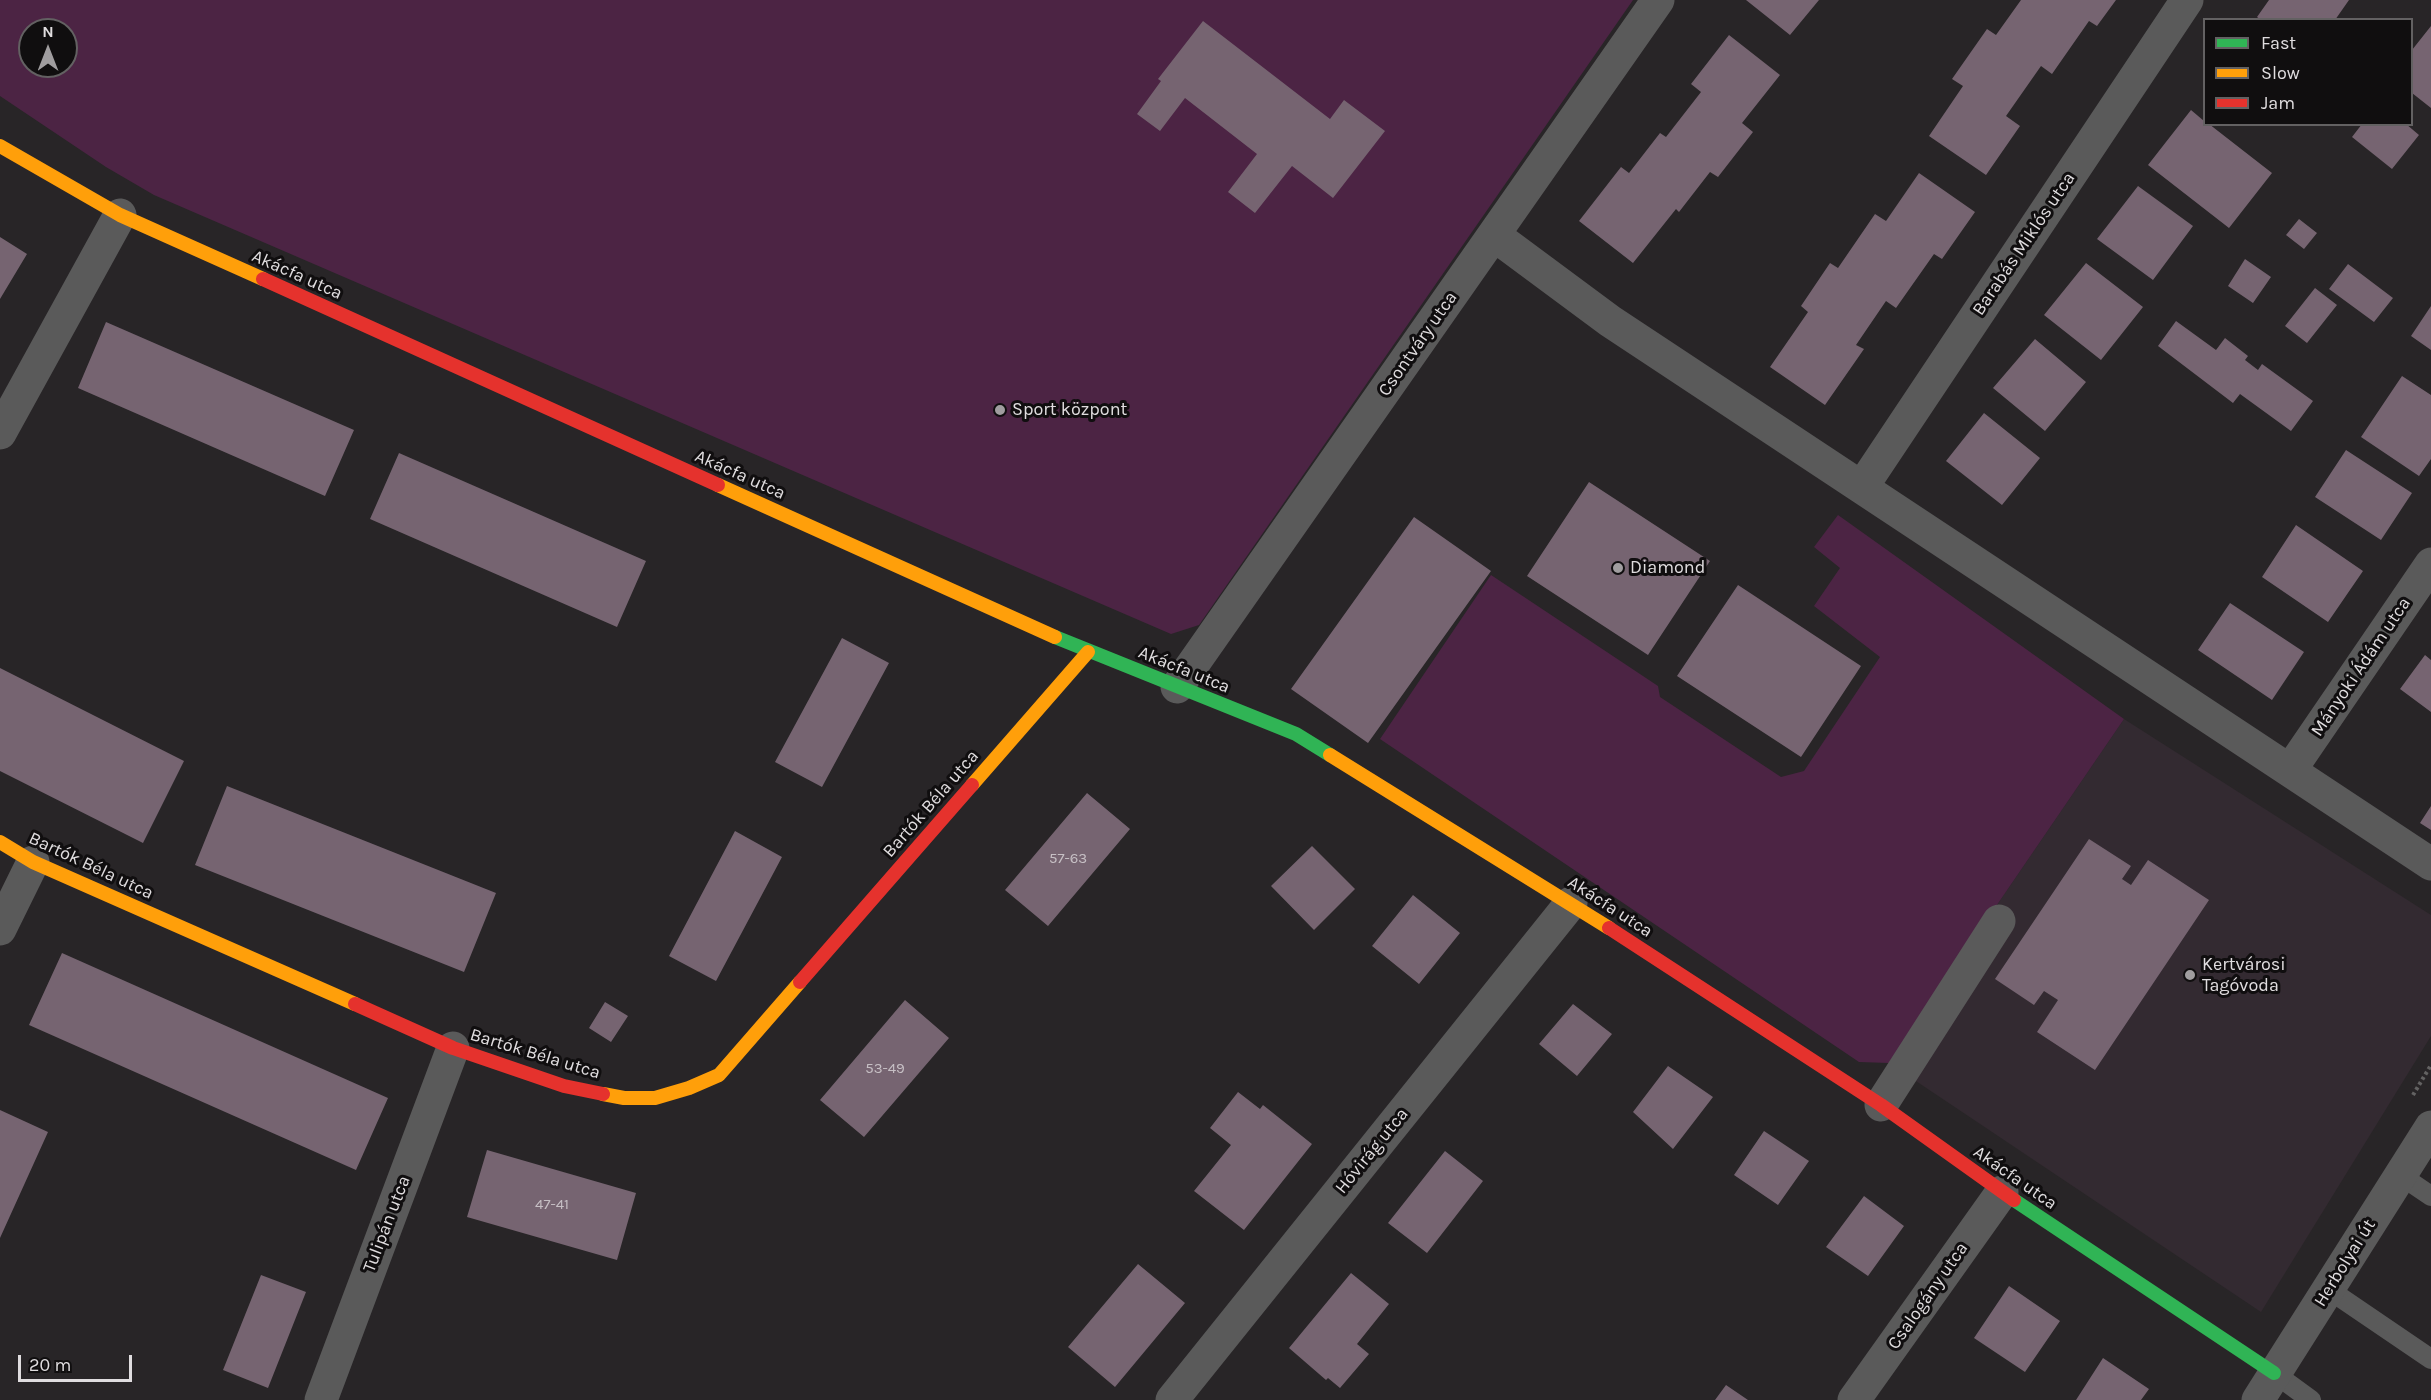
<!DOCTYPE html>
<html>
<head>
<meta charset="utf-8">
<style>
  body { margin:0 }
  #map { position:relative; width:2431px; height:1400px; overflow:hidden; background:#282527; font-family:Karla,sans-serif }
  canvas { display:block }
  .legend { position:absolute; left:2203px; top:18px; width:210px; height:108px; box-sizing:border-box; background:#100e0f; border:2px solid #636162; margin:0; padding:8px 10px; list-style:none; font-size:18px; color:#e0dddf }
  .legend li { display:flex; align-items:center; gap:12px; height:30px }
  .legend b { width:30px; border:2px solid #636162 }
  .north { position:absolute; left:18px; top:18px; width:60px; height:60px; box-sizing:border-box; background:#100e0f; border:2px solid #636162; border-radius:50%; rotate:0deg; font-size:16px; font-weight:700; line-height:24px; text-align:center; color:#e0dddf }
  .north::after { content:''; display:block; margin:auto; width:21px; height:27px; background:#a09d9f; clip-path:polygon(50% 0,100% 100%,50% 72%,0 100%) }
  .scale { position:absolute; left:18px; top:1355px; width:114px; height:27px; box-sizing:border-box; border:3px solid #e0dddf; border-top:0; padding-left:8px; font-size:18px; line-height:21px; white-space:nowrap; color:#e0dddf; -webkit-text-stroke:4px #100e0f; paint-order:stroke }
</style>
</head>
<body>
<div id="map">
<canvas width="2431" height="1400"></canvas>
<ul class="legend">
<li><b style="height:8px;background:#30b455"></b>Fast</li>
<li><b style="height:8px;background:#ff9f0a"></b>Slow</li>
<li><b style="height:8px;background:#e5322d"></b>Jam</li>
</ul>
<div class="north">N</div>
<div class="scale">20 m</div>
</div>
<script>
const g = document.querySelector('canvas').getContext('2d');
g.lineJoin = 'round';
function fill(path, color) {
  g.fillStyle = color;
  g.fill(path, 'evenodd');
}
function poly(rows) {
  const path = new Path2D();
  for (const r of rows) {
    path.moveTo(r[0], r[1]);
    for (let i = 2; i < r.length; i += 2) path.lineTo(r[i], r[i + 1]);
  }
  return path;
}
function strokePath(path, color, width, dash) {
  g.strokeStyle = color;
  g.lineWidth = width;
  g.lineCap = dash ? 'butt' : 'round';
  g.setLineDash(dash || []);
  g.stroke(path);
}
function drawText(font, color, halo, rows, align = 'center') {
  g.font = font + ' Karla,sans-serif';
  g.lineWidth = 6;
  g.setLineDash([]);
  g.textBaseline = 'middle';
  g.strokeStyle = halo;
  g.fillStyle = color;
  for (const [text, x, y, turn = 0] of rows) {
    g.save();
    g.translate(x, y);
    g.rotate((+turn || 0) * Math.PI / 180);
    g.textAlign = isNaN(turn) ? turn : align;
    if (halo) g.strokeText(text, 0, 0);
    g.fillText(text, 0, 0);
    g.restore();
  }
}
const built = poly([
  [2124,719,2431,915,2431,1036,2261,1312,1889,1063]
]);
const green = poly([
  [0,0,1633,0,1199,625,1171,634,154,195,106,167,0,96],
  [30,30,66,30,66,66,30,66],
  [1838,515,2124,719,1889,1063,1859,1062,1380,739,1491,575,1658,686,1660,697,1781,777,1804,771,1880,657,1814,606,1840,568,1814,547]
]);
const building = poly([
  [1746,0,1819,0,1790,35],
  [2021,0,2116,0,2097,26,2089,21,2052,74,2041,66,2006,116,2020,126,1986,175,1929,136,1963,86,1952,79,1987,29,1996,35],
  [2269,0,2349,0,2335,20,2261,20,2257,17],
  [1203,21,1330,119,1344,100,1385,131,1333,198,1292,166,1255,213,1228,192,1257,154,1185,98,1160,131,1137,114,1161,81,1158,79],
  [2431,26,2431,108,2412,93,2412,50],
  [1729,35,1780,75,1742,123,1753,132,1718,177,1710,172,1679,212,1676,209,1633,263,1579,221,1621,167,1629,173,1660,133,1666,137,1701,92,1691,84],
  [2191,110,2204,121,2204,124,2209,124,2272,173,2229,228,2148,165],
  [2362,124,2406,124,2419,135,2392,169,2352,137],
  [1919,173,1975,212,1942,259,1934,254,1896,308,1886,301,1856,345,1864,349,1825,405,1770,367,1808,312,1801,306,1830,263,1838,268,1875,214,1886,221],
  [2138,186,2193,226,2153,280,2097,239],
  [2299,219,2317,233,2304,249,2286,235],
  [0,237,27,254,0,299],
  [2245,259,2271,277,2253,303,2228,286],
  [2086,263,2143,307,2101,360,2044,315],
  [2348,264,2393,298,2374,322,2329,289],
  [2315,288,2337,305,2307,343,2285,326],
  [2431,306,2431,350,2411,336],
  [2176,321,2216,350,2225,338,2248,356,2245,360,2258,370,2262,364,2313,401,2291,431,2240,394,2233,403,2158,346],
  [106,322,354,430,325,496,78,388],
  [2035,339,2086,382,2045,431,1993,388],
  [2402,376,2431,395,2431,459,2419,476,2361,437],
  [1984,413,2040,458,2002,505,1946,461],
  [2346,450,2412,493,2381,540,2315,497],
  [399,453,646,561,617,627,370,519],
  [1589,482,1710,561,1648,655,1527,576],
  [1414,517,1491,571,1368,743,1291,689],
  [2296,525,2363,571,2328,622,2262,577],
  [1738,585,1861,666,1801,757,1677,676],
  [2230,603,2304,652,2272,700,2198,650],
  [842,638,889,663,822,787,775,762],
  [2425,655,2431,660,2431,712,2400,689],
  [0,668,184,761,143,843,0,771],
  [227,786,496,893,464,972,195,865],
  [1087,793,1130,829,1048,926,1005,890],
  [2431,806,2431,830,2420,823],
  [735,831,782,857,716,981,669,956],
  [2089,839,2131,866,2122,879,2131,885,2148,860,2209,900,2095,1070,2037,1032,2058,1000,2044,991,2034,1005,1995,979],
  [1312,846,1355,889,1314,930,1271,886],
  [1413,895,1460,933,1419,984,1372,946],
  [62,953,388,1098,356,1170,29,1025],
  [905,1000,949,1038,864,1137,820,1100],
  [605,1002,628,1016,611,1042,589,1028],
  [1573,1004,1612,1034,1577,1076,1539,1044],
  [1668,1066,1713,1097,1673,1149,1633,1112],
  [1238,1092,1260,1109,1263,1105,1312,1144,1244,1230,1194,1191,1231,1145,1210,1128],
  [0,1110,48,1132,0,1238],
  [1764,1131,1809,1161,1778,1205,1734,1175],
  [487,1150,636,1193,617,1260,467,1217],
  [1445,1151,1483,1181,1427,1253,1388,1223],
  [1864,1196,1904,1226,1868,1276,1826,1247],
  [1138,1264,1185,1303,1115,1387,1068,1347],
  [1351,1273,1389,1304,1357,1344,1369,1354,1340,1388,1328,1378,1326,1380,1289,1348],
  [261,1275,306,1292,268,1388,223,1370],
  [2009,1286,2060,1321,2025,1372,1974,1338],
  [2103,1358,2149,1389,2141,1400,2076,1400],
  [1726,1385,1748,1400,1715,1400]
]);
const path = poly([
  [2413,1095,2431,1065]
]);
const lane = poly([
  [2400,1175,2431,1196],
  [2328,1289,2431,1359],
  [2274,1373,2311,1400]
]);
const street = poly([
  [1494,235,1610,321,2431,864],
  [0,433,120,215],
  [1862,487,2187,0],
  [1177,687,1658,0],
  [2291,769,2431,564],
  [0,929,33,862],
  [1881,1105,1999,921],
  [321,1400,453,1048],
  [1172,1400,1571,903],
  [1854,1400,2002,1192],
  [2258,1400,2431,1127]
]);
const fast = poly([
  [1055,637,1296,734,1330,755],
  [2014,1200,2274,1373]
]);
const slow = poly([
  [0,146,120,215,263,279],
  [718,485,1055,637],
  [1330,755,1609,928],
  [972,785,1088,652],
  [0,842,33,862,355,1004],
  [603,1094,624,1098,655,1098,689,1088,719,1075,800,982]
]);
const jam = poly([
  [263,279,718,485],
  [1609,928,1881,1105,2014,1200],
  [800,982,972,785],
  [355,1004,453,1048,564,1086,603,1094]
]);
const markers = [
  [1000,410,6,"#a09d9f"],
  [1618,568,6,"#a09d9f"],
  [2190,975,6,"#a09d9f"]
];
const numberNames = [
  ["57-63",1068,859],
  ["53-49",885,1069],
  ["47-41",552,1205]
];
const streetNames = [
  ["Barabás Miklós utca",2024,244,-56],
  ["Akácfa utca",297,275,24],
  ["Csontváry utca",1418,344,-55],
  ["Akácfa utca",740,475,24],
  ["Mányoki Ádám utca",2361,667,-56],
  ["Akácfa utca",1184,670,22],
  ["Bartók Béla utca",931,804,-49],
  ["Bartók Béla utca",91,866,25],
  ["Akácfa utca",1610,907,33],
  ["Bartók Béla utca",535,1054,17],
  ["Hóvirág utca",1372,1151,-51],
  ["Akácfa utca",2015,1178,35],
  ["Tulipán utca",387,1224,-69],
  ["Herbolyai út",2345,1263,-58],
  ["Csalogány utca",1928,1296,-55]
];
const poiNames = [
  ["Sport központ",1012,410],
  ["Diamond",1630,568],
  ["Kertvárosi",2202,965],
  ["Tagóvoda",2202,986]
];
fill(built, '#332a31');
fill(green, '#4c2444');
fill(building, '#766471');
strokePath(path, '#636262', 4, [3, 3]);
strokePath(lane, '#5a5a5a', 20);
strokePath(street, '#5a5a5a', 33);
strokePath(fast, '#30b455', 14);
strokePath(slow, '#ff9f0a', 14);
strokePath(jam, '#e5322d', 14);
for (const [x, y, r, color] of markers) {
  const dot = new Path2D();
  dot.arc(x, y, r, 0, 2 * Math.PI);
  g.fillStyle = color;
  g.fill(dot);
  strokePath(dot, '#100e0f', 2);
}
drawText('15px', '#c6bfc4', null, numberNames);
drawText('18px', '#e0dddf', '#100e0f', streetNames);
drawText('18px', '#e0dddf', '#100e0f', poiNames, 'left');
</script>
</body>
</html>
